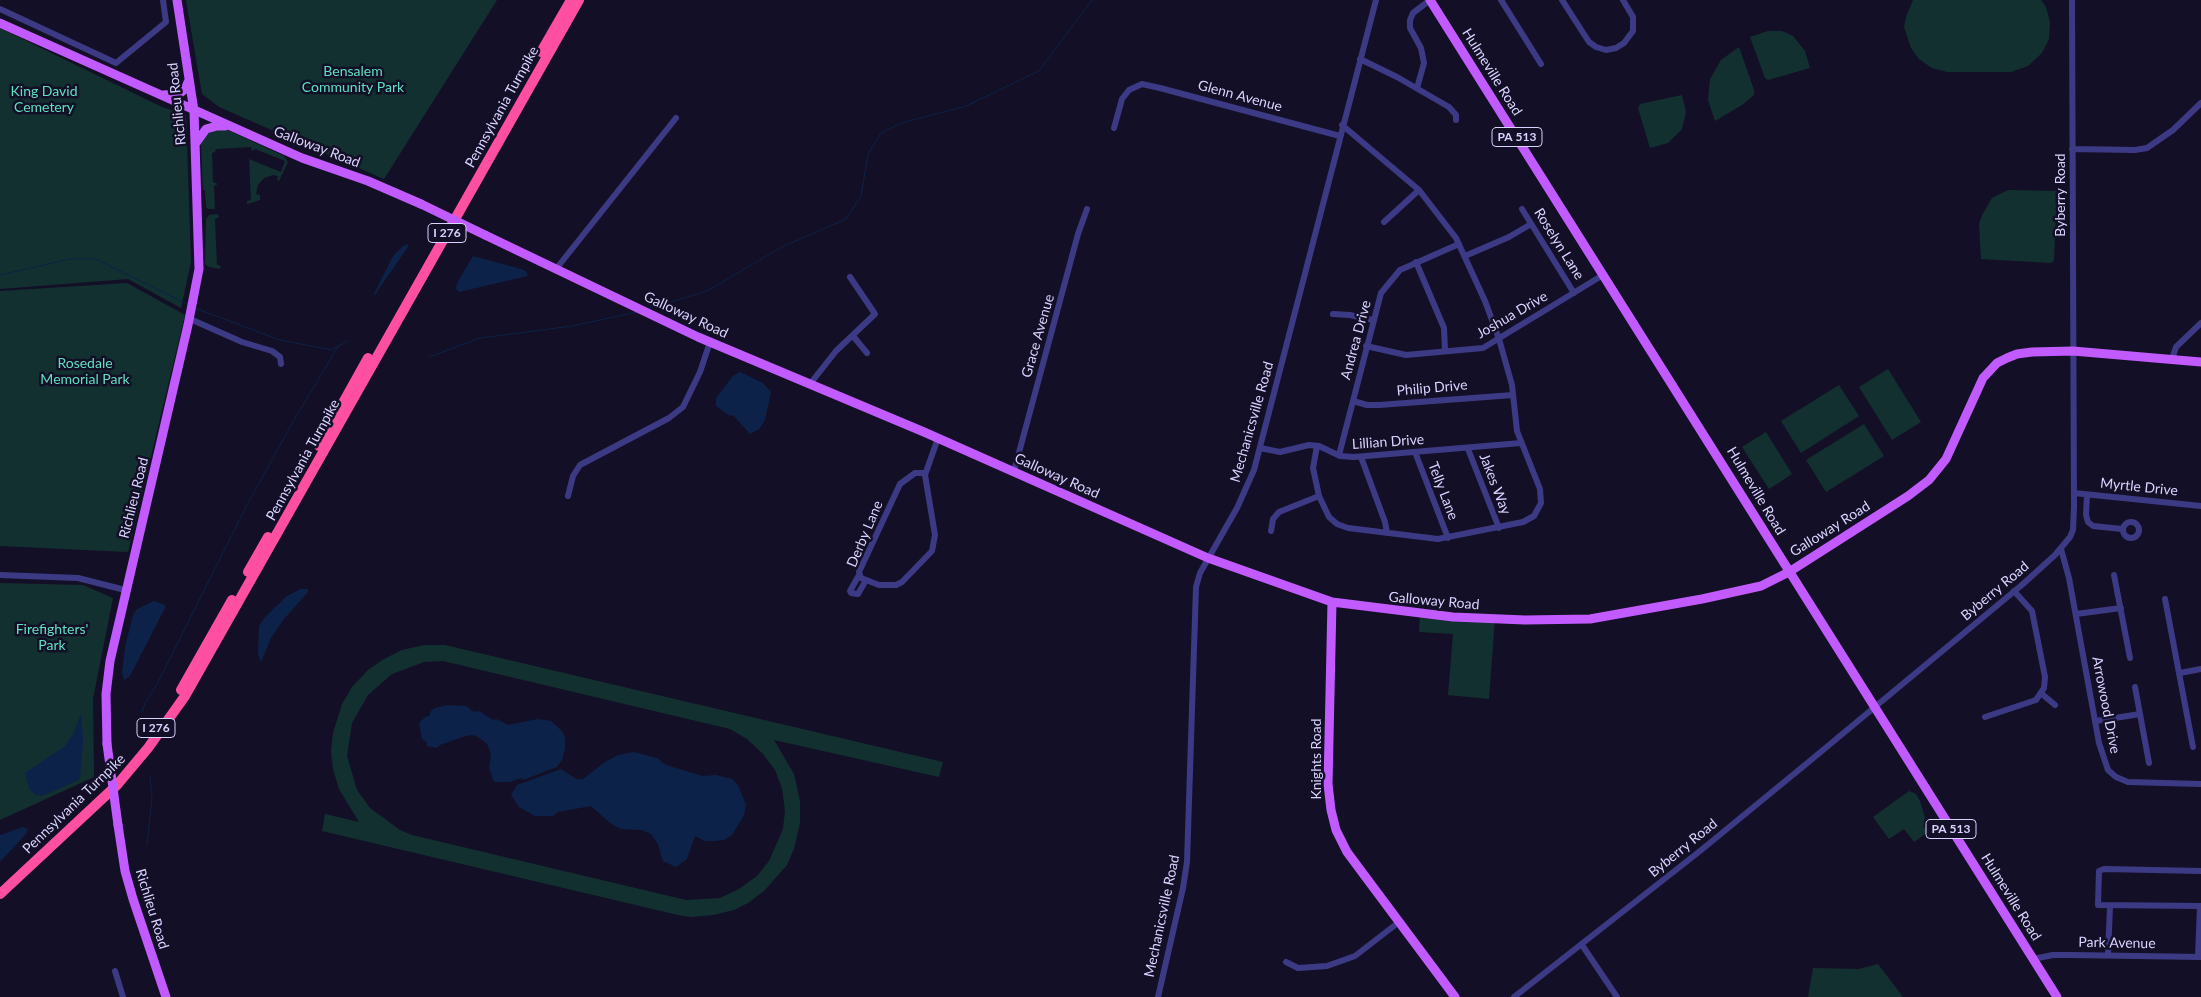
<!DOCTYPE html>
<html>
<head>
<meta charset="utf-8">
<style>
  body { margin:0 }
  canvas { display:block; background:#130f26 }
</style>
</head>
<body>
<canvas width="2201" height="997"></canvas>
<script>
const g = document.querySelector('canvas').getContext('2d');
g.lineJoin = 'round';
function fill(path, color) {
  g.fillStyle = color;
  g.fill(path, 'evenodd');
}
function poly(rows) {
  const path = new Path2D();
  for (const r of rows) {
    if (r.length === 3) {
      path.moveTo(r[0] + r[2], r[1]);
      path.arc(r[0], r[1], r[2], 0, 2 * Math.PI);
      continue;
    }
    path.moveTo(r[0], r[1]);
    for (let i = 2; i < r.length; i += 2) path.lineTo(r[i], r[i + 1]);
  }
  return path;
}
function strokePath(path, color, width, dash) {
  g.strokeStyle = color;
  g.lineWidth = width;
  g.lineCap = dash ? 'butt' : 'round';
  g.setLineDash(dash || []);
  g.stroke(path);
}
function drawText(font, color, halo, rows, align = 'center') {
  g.font = font + ' Lato,sans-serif';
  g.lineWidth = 5;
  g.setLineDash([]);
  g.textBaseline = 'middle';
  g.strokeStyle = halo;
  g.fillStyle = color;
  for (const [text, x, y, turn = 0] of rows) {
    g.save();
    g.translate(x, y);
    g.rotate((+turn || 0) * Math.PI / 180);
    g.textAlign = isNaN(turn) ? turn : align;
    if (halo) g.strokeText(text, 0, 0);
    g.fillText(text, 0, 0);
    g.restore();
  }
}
const green = poly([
  [186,0,497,0,384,179,219,107,202,94],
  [1913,0,2041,0,2046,7,2050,22,2049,39,2042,53,2028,66,2011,72,1947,72,1932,68,1919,59,1911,48,1904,27,1906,17],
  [0,28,162,107,186,115,191,262,181,308,128,279,0,289],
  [1768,31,1782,31,1793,36,1805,51,1810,68,1768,80,1765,78,1750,37],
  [1739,47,1754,90,1754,95,1742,105,1715,121,1708,100,1710,79,1721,60],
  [1682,95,1686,112,1682,129,1668,143,1650,148,1638,108,1640,104],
  [223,128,284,156,288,162,279,181,277,180,278,176,273,175,264,178,258,185,256,194,260,195,260,200,247,204,247,201,251,200,249,159,281,172,285,161,255,149,252,151,251,147,216,149,215,152,212,153,213,182,218,184,214,186,215,209,208,209,206,207,205,190,203,190,201,141,206,131],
  [2008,190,2057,191,2054,260,2051,263,1981,259,1979,224,1982,215,1992,198],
  [217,214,219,216,218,218,215,219,217,265,221,266,220,269,209,267,205,264,206,219,209,215],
  [127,283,185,315,128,552,0,546,0,291],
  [1888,369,1921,422,1892,440,1859,387],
  [1839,385,1859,416,1801,453,1781,421],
  [1864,424,1884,456,1826,492,1806,460],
  [1766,432,1792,474,1769,489,1742,447],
  [0,583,83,585,113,598,93,699,94,777,0,820],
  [1420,614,1495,619,1489,699,1448,695,1453,634,1419,632],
  [424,645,445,645,943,762,939,777,774,740,794,774,800,801,800,823,794,849,787,865,764,891,748,903,734,910,713,915,691,917,678,915,322,831,325,814,359,822,339,789,333,769,331,751,333,733,342,704,352,687,368,670,384,659,402,650],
  [443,661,730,729,747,739,763,754,775,770,782,788,785,811,783,829,769,861,757,876,739,889,720,898,686,900,412,835,400,830,370,808,357,790,347,756,352,723,368,695,392,674,424,662],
  [1909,791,1916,794,1920,801,1925,817,1923,826,1928,832,1914,842,1904,829,1889,839,1873,817],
  [1878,964,1903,997,1808,997,1813,968,1859,969]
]);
const water = poly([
  [408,244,408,247,374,296,374,294,393,256,403,246],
  [473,256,521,269,526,271,528,276,459,292,456,289,457,283],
  [740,372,763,383,771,392,765,420,759,429,750,434,733,415,730,416,716,406,716,398,733,376],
  [301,589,308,589,308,592,284,619,271,638,261,662,258,653,259,626,265,617,287,596],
  [154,601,165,605,165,608,130,676,124,680,122,673,125,647,133,615,137,609],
  [447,705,466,706,474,712,479,711,493,720,497,719,508,725,538,719,551,721,563,732,565,737,565,749,562,760,557,767,523,780,521,778,510,782,494,782,489,768,491,754,487,744,480,738,473,735,465,736,440,745,437,748,427,746,426,741,422,739,419,723,425,717,429,716,431,711,435,708],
  [81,714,83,740,80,779,54,791,41,796,35,795,29,788,25,773,65,746,73,734],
  [634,752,657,758,666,765,703,776,716,775,732,779,738,785,746,805,744,815,732,835,724,840,714,841,705,841,695,836,687,859,676,867,663,861,658,844,651,834,641,830,621,829,610,823,591,806,558,812,553,816,535,816,519,807,511,795,517,785,561,769,576,779,583,779,605,762,618,755],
  [23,827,28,829,26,834,0,862,0,835]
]);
const stream = poly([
  [0,275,70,259,96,259,187,304],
  [195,308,280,340,332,350,347,341],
  [648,309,707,291,782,247,846,219,861,196,868,154,881,133,901,123,966,106,1039,71,1092,0],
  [429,357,480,338,572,326,637,312],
  [142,712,145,703,157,684,247,505,294,420,339,345],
  [147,845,152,798,150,777]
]);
const minor = poly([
  [1501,0,1541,64],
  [1562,0,1589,42,1596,47,1606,50,1616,48,1624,43,1633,31,1633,17,1623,0],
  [0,9,116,63,166,22,163,0],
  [1360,59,1397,77,1449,107,1456,115,1456,120],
  [1417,88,1424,63,1421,48,1410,28,1410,20,1413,13,1430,0],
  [1114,128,1122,99,1129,90,1142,84,1160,88,1340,136],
  [2072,149,2135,150,2147,148,2173,130,2201,103],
  [1522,209,1574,293],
  [1384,222,1419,190],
  [1465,256,1509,237,1531,224],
  [1416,262,1444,328,1445,351],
  [556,269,676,118],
  [1333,314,1350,315,1373,320],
  [190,319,242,342,272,351,280,357,281,364],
  [853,336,867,353],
  [1366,346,1406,355,1483,348,1603,275],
  [2172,359,2176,347,2201,323],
  [810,384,836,351,875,314,850,277],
  [1353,401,1367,405,1379,405,1513,395],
  [1317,446,1313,468,1319,496,1329,517,1337,524,1348,528,1438,539,1523,522,1534,516,1541,503,1540,489,1517,431,1512,385,1499,339,1485,301,1456,238,1419,190,1342,125],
  [1260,448,1280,452,1309,445,1319,446,1340,456,1354,457,1521,443],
  [1468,449,1499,528],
  [1415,452,1448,538],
  [1339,455,1381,293,1400,270,1459,244],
  [1361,457,1385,522,1387,533],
  [1014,471,1078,234,1087,209],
  [925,473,915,473,900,484,859,572,861,578,879,585,896,585,902,582,932,551,935,535,925,475,938,438],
  [2074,493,2201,506],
  [2087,495,2086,515,2088,522,2093,526,2122,529],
  [568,496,573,476,580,465,669,418,683,407,700,372,710,342],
  [2131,530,8],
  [1271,531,1273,519,1279,512,1319,496],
  [2061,549,2069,578,2099,743,2108,770,2116,777,2128,782,2201,784],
  [0,575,78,578,125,590],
  [859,575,850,591,851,593,858,594,866,580],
  [2114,575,2130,658],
  [2165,599,2193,747],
  [2076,614,2121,608],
  [2180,673,2201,669],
  [2135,687,2149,763],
  [2042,694,2055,705],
  [1985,717,2036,700,2044,688,2045,677,2032,611,2014,591],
  [2096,721,2140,714],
  [2201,871,2104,869,2099,871,2098,905,2201,906],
  [1582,945,1617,997],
  [2108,955,2110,906],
  [2198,957,2200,906],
  [2033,959,2053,955,2071,955,2201,957],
  [1286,962,1298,968,1327,966,1355,956,1399,922],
  [115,971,123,997],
  [1158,997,1183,888,1187,862,1196,587,1200,573,1237,508,1254,470,1376,0],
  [1514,997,1700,851,1811,760,2023,584,2055,555,2070,537,2073,530,2074,507,2072,0]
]);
const major = poly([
  [1430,0,2057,997],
  [0,23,302,158,368,181,421,204],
  [163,95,179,94,185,89,189,80],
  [196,143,206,129,217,126,225,126],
  [485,235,698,337,924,432,1208,558,1332,602,1453,617,1525,620,1590,619,1702,599,1761,586,1789,572,1908,496,1929,480,1946,459,1983,378,1997,363,2007,358,2017,354,2032,352,2073,351,2201,362],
  [1332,602,1328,784,1331,810,1336,830,1347,852,1455,997],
  [107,744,106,694,110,661,188,325,199,269,194,111,177,0],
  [118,825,125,871,133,899,166,997]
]);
const highway = poly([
  [541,52,571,0],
  [319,446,368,358],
  [248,572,268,537],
  [181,690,232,600],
  [0,894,117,785,148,748,185,696,579,0]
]);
const majorBridge = poly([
  [421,204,485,235],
  [107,744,118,825]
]);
const shields = [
  [1517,137,50],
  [447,233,38],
  [156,728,38],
  [1951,829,50]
];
const shieldNames = [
  ["PA 513",1517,137],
  ["I 276",447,233],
  ["I 276",156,728],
  ["PA 513",1951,829]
];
const parkNames = [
  ["Bensalem",353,71],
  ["Community Park",353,87],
  ["King David",44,91],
  ["Cemetery",44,107],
  ["Rosedale",85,363],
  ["Memorial Park",85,379],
  ["Firefighters'",52,629],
  ["Park",52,645]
];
const streetNames = [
  ["Hulmeville Road",1492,72,58],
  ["Glenn Avenue",1240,96,15],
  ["Richlieu Road",177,104,-96],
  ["Pennsylvania Turnpike",502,107,-61],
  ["Galloway Road",317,147,21],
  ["Byberry Road",2060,195,-90],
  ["Roselyn Lane",1559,244,58],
  ["Galloway Road",686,315,25],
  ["Joshua Drive",1512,315,-30],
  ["Grace Avenue",1038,336,-74],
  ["Andrea Drive",1356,340,-75],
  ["Philip Drive",1432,388,-5],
  ["Mechanicsville Road",1252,422,-74],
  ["Lillian Drive",1388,442,-4],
  ["Pennsylvania Turnpike",303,460,-61],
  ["Galloway Road",1057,476,24],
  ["Jakes Way",1495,484,69],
  ["Myrtle Drive",2139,487,6],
  ["Telly Lane",1443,491,69],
  ["Hulmeville Road",1756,491,59],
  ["Richlieu Road",134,498,-76],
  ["Galloway Road",1830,529,-32],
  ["Derby Lane",865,534,-67],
  ["Byberry Road",1995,591,-40],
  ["Galloway Road",1434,601,5],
  ["Arrowood Drive",2106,705,79],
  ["Knights Road",1316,759,-90],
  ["Pennsylvania Turnpike",74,804,-44],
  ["Byberry Road",1683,848,-39],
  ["Hulmeville Road",2011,897,58],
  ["Richlieu Road",152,909,73],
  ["Mechanicsville Road",1162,916,-78],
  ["Park Avenue",2117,943,1]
];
fill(green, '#12302f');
fill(water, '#0c2248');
strokePath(stream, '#0c2248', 1);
strokePath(minor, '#3d3a85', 6);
strokePath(major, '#c25bff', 9);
strokePath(highway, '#ff4fa3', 10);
strokePath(majorBridge, '#c25bff', 9);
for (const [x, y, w] of shields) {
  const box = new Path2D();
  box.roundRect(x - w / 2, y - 9.5, w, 19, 4);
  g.fillStyle = '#130f26';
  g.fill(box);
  strokePath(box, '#d9d4ff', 1);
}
drawText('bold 12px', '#d9d4ff', null, shieldNames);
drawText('14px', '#5fe0c0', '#130f26', parkNames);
drawText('14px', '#d9d4ff', '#130f26', streetNames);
</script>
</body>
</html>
